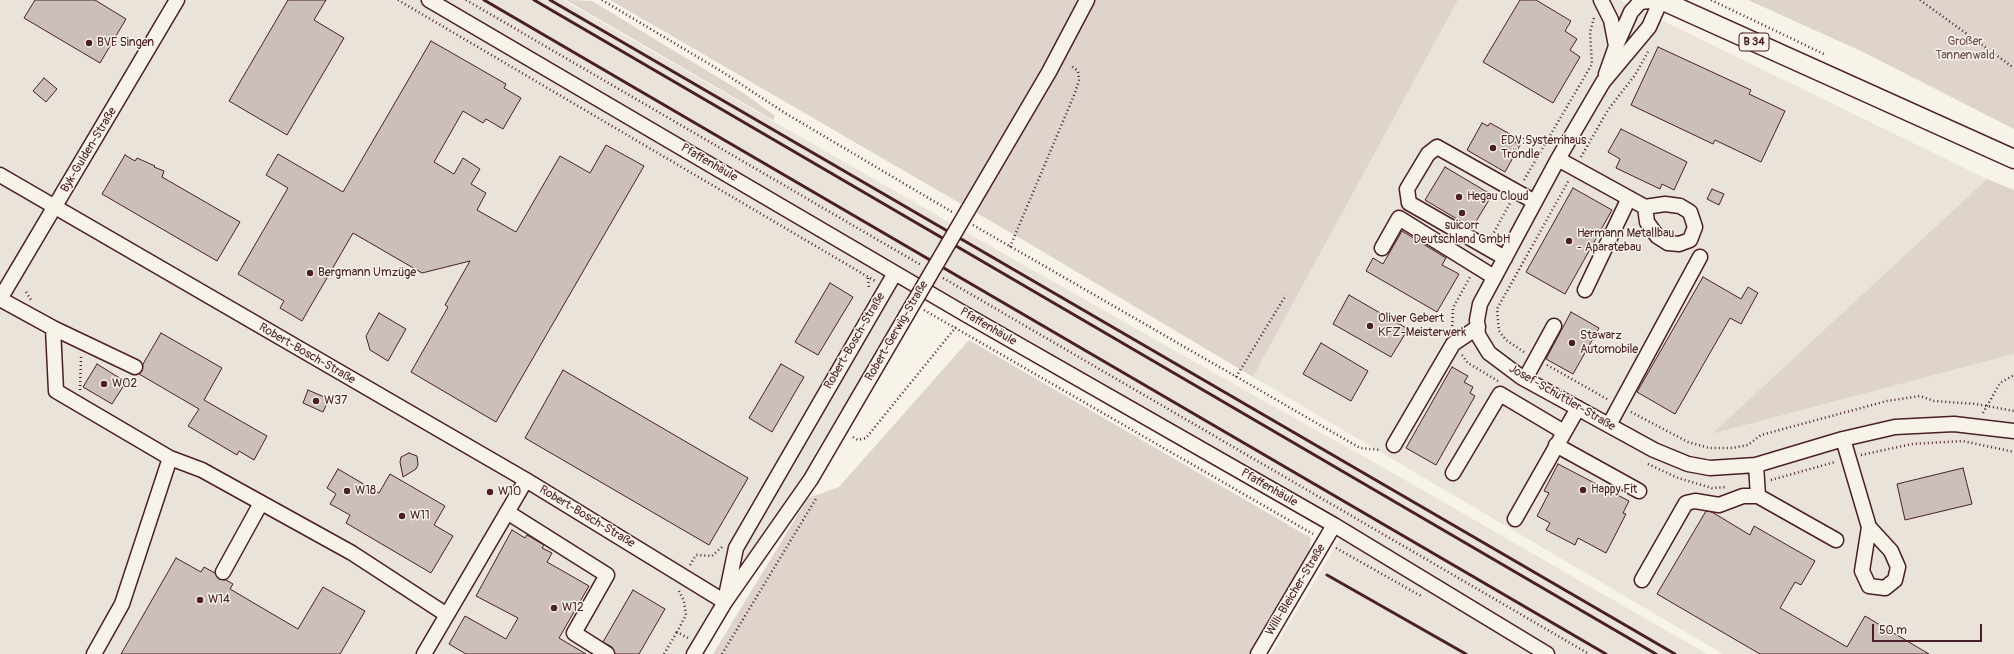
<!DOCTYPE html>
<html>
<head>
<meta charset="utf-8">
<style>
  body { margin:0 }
  #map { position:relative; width:2014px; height:654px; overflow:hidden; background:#f7f3e8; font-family:Pangolin,sans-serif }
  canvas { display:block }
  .scale { position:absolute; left:1872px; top:624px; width:110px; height:18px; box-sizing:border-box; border:2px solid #4a1f2b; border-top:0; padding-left:5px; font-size:12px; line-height:14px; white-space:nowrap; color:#4a1f2b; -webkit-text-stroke:3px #f7f3e8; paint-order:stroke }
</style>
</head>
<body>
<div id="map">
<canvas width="2014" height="654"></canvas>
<div class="scale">50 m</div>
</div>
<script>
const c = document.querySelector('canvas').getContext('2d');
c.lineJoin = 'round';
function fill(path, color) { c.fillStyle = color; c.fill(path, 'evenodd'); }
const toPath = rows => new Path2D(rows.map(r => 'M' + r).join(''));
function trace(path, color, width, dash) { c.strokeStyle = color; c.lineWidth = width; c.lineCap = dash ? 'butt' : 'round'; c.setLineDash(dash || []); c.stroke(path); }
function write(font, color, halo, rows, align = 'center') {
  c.font = font + ' Pangolin,sans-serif'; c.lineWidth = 3; c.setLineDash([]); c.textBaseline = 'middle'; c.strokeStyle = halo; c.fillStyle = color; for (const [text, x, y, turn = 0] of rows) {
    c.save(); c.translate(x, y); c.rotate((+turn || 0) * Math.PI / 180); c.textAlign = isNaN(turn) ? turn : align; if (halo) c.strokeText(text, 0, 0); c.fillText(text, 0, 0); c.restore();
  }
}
const built = toPath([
  [0,0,563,0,978,239,1271,405,1379,465,1707,654,1271,654,1349,524,915,284,811,479,694,654,0,654],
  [1458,0,1620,0,1987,179,1713,434,2014,354,2014,654,1723,654,1253,377]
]);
const green = toPath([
  [566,0,592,1,742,92,775,116,773,120],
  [610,0,1458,0,1253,377,1030,244],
  [1748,0,2014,0,2014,129,1865,53],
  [1987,179,2014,190,2014,354,1712,434],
  [969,340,1311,538,1309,553,1250,654,713,654,808,498,839,487]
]);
const building = toPath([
  [35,0,95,0,126,19,100,63,24,18,35,0],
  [288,0,326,0,314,20,344,38,287,135,229,101,288,0],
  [1520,0,1536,0,1571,21,1565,31,1577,39,1570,50,1580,57,1553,103,1483,62,1520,0],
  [431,41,506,84,504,88,521,98,503,129,486,119,483,123,463,111,434,162,454,174,463,158,480,169,471,184,486,193,477,210,516,232,560,156,590,173,606,145,644,166,496,422,411,372,448,307,445,305,470,261,422,273,353,233,302,321,280,308,284,301,238,274,288,188,266,175,278,154,343,192,431,41],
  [1658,47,1751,90,1749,94,1785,111,1761,162,1715,140,1713,144,1631,105,1658,47],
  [44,78,57,89,46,102,33,91,44,78],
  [1482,123,1488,126,1490,123,1510,134,1508,138,1520,145,1505,172,1467,150,1482,123],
  [1621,129,1687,162,1674,190,1662,184,1660,189,1616,168,1620,159,1608,152,1621,129],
  [125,155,135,161,137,158,155,166,154,167,164,171,162,177,240,222,217,261,102,194,125,155],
  [1445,167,1492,195,1472,228,1425,200,1445,167],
  [1573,188,1612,210,1565,294,1526,272,1573,188],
  [1712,189,1724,194,1719,205,1707,199,1712,189],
  [1402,231,1446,258,1442,265,1459,274,1437,312,1366,271,1373,258,1383,264,1402,231],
  [1703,277,1741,299,1748,287,1758,293,1741,324,1730,318,1675,414,1637,392,1703,277],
  [830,283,853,297,818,355,795,342,830,283],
  [1349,295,1408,329,1391,357,1333,324,1349,295],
  [1571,312,1599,328,1573,374,1546,359,1571,312],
  [379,313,406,329,388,361,370,350,366,336,379,313],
  [161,333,222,368,204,400,267,436,254,460,239,451,237,455,188,426,199,409,139,374,142,371,143,364,161,333],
  [1321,343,1368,371,1351,401,1303,374,1321,343],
  [97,364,126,382,112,404,83,387,97,364],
  [781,364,804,377,772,432,749,418,781,364],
  [1452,367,1468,376,1464,382,1473,387,1470,393,1475,396,1436,465,1406,448,1452,367],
  [563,370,748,478,709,545,525,438,563,370],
  [308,390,329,399,323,412,303,403,308,390],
  [409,453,417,456,418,465,416,469,403,477,400,462,401,457,409,453],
  [1558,464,1629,501,1623,513,1626,514,1606,553,1578,538,1575,545,1546,530,1550,523,1537,516,1549,493,1544,491,1558,464],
  [1963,468,1972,504,1905,520,1897,484,1963,468],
  [338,469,379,493,390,474,445,506,434,525,453,536,431,573,346,523,350,515,330,504,336,494,327,488,338,469],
  [1706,511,1712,512,1750,535,1754,526,1815,561,1801,585,1795,582,1780,608,1847,647,1865,616,1929,654,1760,654,1657,594,1706,511],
  [512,530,525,538,527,535,544,545,542,548,552,553,547,562,589,586,559,638,586,654,466,654,449,644,465,616,506,639,518,618,476,596,512,530],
  [176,558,201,572,204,567,215,573,219,579,226,580,233,584,230,589,298,629,323,587,365,611,340,654,121,654,176,558],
  [633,590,665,609,639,654,615,654,612,647,603,642,633,590]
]);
const path = toPath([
  [398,0,875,281],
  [466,0,921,265],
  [602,0,721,71,785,113,952,212],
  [1711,0,1826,55],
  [1920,0,2014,68],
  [1581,157,1608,110,1635,75,1649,50],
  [1524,180,1592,64,1590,32,1594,18],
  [973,225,1360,448,1381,450],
  [1492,236,1510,203],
  [1010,247,1075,93,1079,80,1078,71,1070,65],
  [868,278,869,289],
  [943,278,1589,654],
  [26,292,31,300],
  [924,310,1313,534],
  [1452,330,1453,308,1470,277],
  [1524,352,1506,340,1499,331,1497,309,1569,180],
  [1462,355,1468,363,1498,381],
  [1547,365,1607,399],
  [1236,377,1286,295],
  [80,390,81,357],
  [1631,412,1688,442,1709,448,1732,448,1748,445,1761,435,1887,401,1920,396,1934,401,1976,404,2014,411],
  [1983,413,2000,383,2014,375],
  [853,437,858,440,866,438,956,327],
  [1861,455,1912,444,1963,441,2014,452],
  [1648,464,1678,478,1712,488,1726,487],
  [1771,480,1835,462],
  [1336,548,1421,596],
  [690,565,696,555,712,556,722,547],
  [679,591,684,601,686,615,677,632,688,638],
  [664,654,677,632],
  [722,654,817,497]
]);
const minor = toPath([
  [429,0,965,314,1334,525,1547,654],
  [1601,0,1611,20,1616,46],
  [1661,0,1649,27,1603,82,1558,159,1480,304,1477,320,1478,335,1489,353,1521,377,1654,450,1688,464,1710,468,1756,465,1843,439,1895,427,1954,424,2014,431],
  [1606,74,1616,46,1631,12,1640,2,1660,0],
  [1558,159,1645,207,1665,204,1680,206,1690,212,1695,227,1690,240,1679,244,1668,243,1657,236,1647,222,1645,207],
  [0,175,526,480,725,602],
  [968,210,1049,72,1087,0],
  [1382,248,1399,218,1494,277],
  [1505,258,1409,203,1407,189,1428,154,1437,147,1535,202],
  [1585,290,1629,198],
  [0,299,53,328,56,391,170,458,202,470,352,553,447,615],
  [0,299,177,0],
  [53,328,135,367],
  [1525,379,1554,326],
  [1609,425,1700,257],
  [1843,439,1869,527,1891,551,1898,567,1895,580,1885,588,1869,586,1862,571,1869,527],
  [1394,445,1453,344,1478,327],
  [1556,445,1639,491],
  [1756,465,1758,496,1836,540],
  [1453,473,1500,394,1564,432],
  [507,512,607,575,574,633,607,654],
  [1515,519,1578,408],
  [223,572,261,503],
  [1642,580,1686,503,1695,501,1719,505,1743,496,1758,496],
  [726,596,736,548,895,273],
  [94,654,122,604,170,458],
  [424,654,526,480],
  [694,654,725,602,811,479,906,316],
  [1258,654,1334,525]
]);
const major = toPath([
  [1661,0,2014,159]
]);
const rail = toPath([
  [484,0,1606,654],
  [534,0,1656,654],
  [550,0,1675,654],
  [1327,575,1466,654]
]);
const minorBridge = toPath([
  [906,316,968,210]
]);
const markers = [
  [89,43,4,"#4a1f2b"],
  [1493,148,4,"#4a1f2b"],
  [1459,197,4,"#4a1f2b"],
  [1462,213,4,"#4a1f2b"],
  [1569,241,4,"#4a1f2b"],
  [310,273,4,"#4a1f2b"],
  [1370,326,4,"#4a1f2b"],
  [1572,343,4,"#4a1f2b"],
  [104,384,4,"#4a1f2b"],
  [316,401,4,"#4a1f2b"],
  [1583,490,4,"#4a1f2b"],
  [347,491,4,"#4a1f2b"],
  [490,492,4,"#4a1f2b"],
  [402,516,4,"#4a1f2b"],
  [200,600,4,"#4a1f2b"],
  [554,608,4,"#4a1f2b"]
];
const shields = [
  [1754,42,30]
];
const shieldNames = [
  ["B 34",1754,42]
];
const parkNames = [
  ["Großer",1965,42],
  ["Tannenwald",1965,56]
];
const poiNames = [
  ["BVE Singen",97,43],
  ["EDV:Systemhaus",1501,141],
  ["Tröndle",1501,155],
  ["Hegau Cloud",1467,197],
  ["suicorr",1462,226,"center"],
  ["Deutschland GmbH",1462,240,"center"],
  ["Hermann Metallbau",1577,234],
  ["- Aparatebau",1577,248],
  ["Bergmann Umzüge",318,273],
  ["Oliver Gebert",1378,319],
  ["KFZ-Meisterwerk",1378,333],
  ["Stawarz",1580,336],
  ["Automobile",1580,350],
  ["W02",112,384],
  ["W37",324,401],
  ["Happy Fit",1591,490],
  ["W18",355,491],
  ["W10",498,492],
  ["W11",410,516],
  ["W14",208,600],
  ["W12",562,608]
];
const streetNames = [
  ["Byk-Gulden-Straße",89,150,-59],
  ["Pfaffenhäule",709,163,30],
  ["Pfaffenhäule",988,327,30],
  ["Robert-Gerwig-Straße",897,331,-60],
  ["Robert-Bosch-Straße",855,341,-60],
  ["Robert-Bosch-Straße",307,354,30],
  ["Josef-Schüttler-Straße",1562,398,30],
  ["Pfaffenhäule",1269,488,30],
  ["Robert-Bosch-Straße",587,517,31],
  ["Willi-Bleicher-Straße",1296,590,-59]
];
fill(built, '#eae3da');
fill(green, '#ded4cc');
fill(building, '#ccbfb9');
trace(building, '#4a1f2b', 1);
trace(minor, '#4a1f2b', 17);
trace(major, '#4a1f2b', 21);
trace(path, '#4a1f2b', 2.5, [1, 3]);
trace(minor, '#f7f3e8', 14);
trace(major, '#f7f3e8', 18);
trace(rail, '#4a1f2b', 3);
trace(minorBridge, '#4a1f2b', 17, []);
trace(minorBridge, '#f7f3e8', 14);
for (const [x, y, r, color] of markers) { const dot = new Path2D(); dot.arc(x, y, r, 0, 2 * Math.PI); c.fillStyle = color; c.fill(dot); trace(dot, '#f7f3e8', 1.5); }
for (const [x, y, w] of shields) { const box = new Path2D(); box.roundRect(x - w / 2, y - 9, w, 18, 3); c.fillStyle = '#f7f3e8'; c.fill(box); trace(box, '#4a1f2b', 1); }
write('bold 11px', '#4a1f2b', null, shieldNames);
write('12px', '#6f4c53', '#f7f3e8', parkNames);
write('12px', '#4a1f2b', '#f7f3e8', poiNames, 'left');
write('12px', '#4a1f2b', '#f7f3e8', streetNames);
</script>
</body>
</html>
